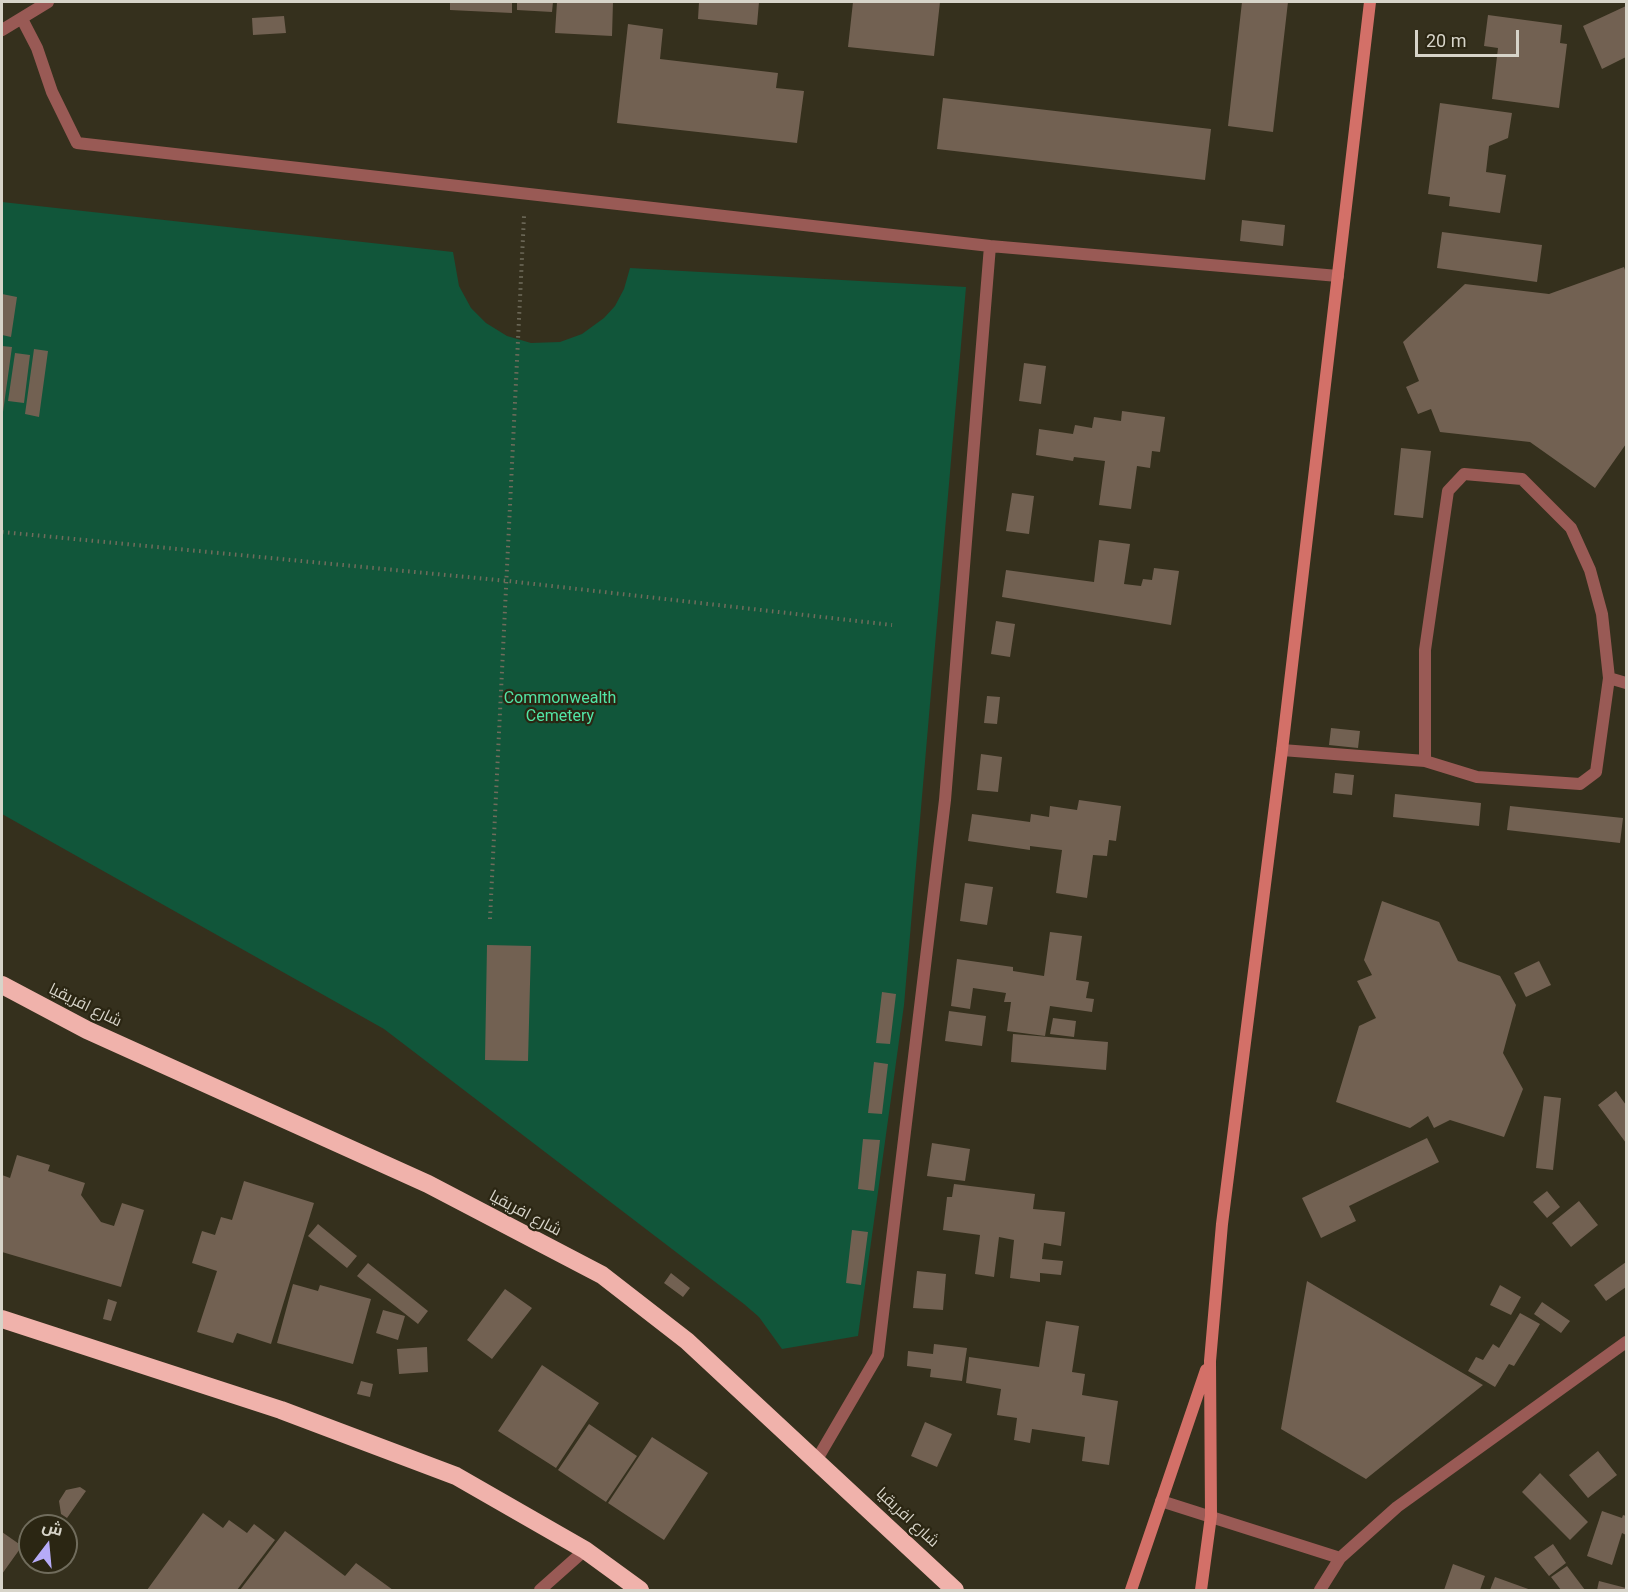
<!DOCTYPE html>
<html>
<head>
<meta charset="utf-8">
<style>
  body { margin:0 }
  #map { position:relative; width:1628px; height:1592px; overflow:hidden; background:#35301d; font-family:Roboto,Cairo,sans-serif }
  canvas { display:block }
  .frame { position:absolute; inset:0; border:3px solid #d7d4c9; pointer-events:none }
  .north { position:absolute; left:18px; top:1514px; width:60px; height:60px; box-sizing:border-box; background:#2b2613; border:2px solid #706c5c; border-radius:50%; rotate:16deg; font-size:16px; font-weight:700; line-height:24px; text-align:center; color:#d7d4c9 }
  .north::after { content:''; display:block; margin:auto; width:21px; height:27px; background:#b6abf8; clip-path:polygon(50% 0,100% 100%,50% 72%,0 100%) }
  .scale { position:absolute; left:1415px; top:30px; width:104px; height:27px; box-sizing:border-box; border:3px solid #d7d4c9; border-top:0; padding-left:8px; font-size:18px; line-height:21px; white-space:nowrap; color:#d7d4c9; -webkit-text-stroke:4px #2b2613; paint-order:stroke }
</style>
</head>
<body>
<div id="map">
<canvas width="1628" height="1592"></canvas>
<div class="frame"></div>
<div class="north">ش</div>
<div class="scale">20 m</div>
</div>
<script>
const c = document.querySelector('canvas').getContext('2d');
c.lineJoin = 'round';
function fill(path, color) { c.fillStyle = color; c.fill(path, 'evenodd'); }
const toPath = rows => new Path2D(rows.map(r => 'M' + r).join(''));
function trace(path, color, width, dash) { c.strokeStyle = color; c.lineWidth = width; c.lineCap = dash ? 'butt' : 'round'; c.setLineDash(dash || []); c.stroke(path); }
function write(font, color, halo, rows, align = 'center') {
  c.font = font + ' Roboto,Cairo,sans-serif'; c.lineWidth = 4.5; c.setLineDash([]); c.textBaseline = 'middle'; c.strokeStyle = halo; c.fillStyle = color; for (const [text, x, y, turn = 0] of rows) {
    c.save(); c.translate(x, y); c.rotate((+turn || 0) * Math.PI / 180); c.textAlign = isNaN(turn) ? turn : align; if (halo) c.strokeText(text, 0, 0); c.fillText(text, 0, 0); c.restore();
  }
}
const green = toPath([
  [2,202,453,252,459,286,471,308,486,323,507,336,531,343,560,342,582,334,604,318,615,306,624,289,630,268,966,287,904,1005,858,1336,782,1349,759,1317,744,1304,384,1029,2,814]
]);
const building = toPath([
  [450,2,512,2,512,13,450,10],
  [517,2,553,2,552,12,517,10],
  [557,2,613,2,612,36,555,33],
  [699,2,759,2,757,25,698,19],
  [853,2,940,2,934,56,848,47],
  [1242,2,1288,2,1273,132,1228,126],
  [1626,6,1626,57,1602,69,1583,26],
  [1488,15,1562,25,1560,43,1567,44,1559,108,1492,99,1498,48,1484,46],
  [284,16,286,33,253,35,252,18],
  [628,24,663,29,660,59,778,73,776,88,804,91,797,143,617,123],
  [943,98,1211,129,1205,180,937,149],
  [1440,103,1512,113,1508,138,1489,146,1486,172,1506,175,1500,213,1449,206,1450,197,1428,194],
  [1242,220,1285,225,1283,246,1240,241],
  [1442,232,1542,245,1537,282,1437,268],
  [1624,267,1626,273,1626,444,1595,488,1530,442,1440,432,1431,409,1418,414,1406,387,1419,381,1403,342,1465,284,1549,294],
  [2,294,17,297,11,337,2,335],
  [2,346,12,347,3,412,2,412],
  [34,349,48,351,39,417,25,414],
  [15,353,30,355,24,403,8,401],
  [1024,363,1046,366,1041,404,1019,401],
  [1122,411,1165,417,1160,452,1152,451,1150,468,1137,466,1131,509,1099,505,1105,461,1074,457,1073,461,1036,455,1039,429,1073,434,1075,425,1092,428,1094,417,1121,421],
  [1401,448,1431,451,1423,518,1394,515],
  [1012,493,1034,496,1029,534,1006,531],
  [1099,540,1130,544,1124,584,1141,586,1143,579,1152,580,1154,568,1179,571,1171,625,1002,597,1006,570,1094,582],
  [996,621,1015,624,1010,657,991,654],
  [987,696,1000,697,997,724,984,723],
  [1331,728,1360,731,1358,748,1329,745],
  [981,754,1002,757,998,792,977,790],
  [1335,773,1354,775,1352,795,1333,793],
  [1395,794,1481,803,1479,826,1393,817],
  [1079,800,1121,806,1116,841,1109,840,1107,856,1093,855,1087,898,1056,893,1062,850,1030,846,1030,850,968,841,972,814,1030,822,1031,814,1049,817,1050,806,1077,810],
  [1510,806,1623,818,1620,843,1507,830],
  [965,883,993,887,987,925,960,921],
  [1382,901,1439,922,1458,961,1500,976,1516,1005,1503,1053,1523,1089,1504,1137,1450,1120,1434,1128,1428,1116,1410,1128,1336,1102,1359,1026,1376,1018,1357,981,1372,975,1364,960],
  [1050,932,1082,936,1076,980,1089,982,1086,998,1094,999,1092,1012,1050,1006,1045,1036,1007,1031,1011,1002,1004,1002,1006,993,973,988,970,1009,951,1006,957,959,1013,967,1013,971,1044,976],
  [487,945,531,946,528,1061,485,1060],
  [1539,961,1551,985,1526,997,1514,973],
  [882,992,896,994,890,1044,876,1043],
  [949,1011,986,1016,982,1046,945,1041],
  [1053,1018,1076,1021,1074,1037,1050,1034],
  [1013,1034,1108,1042,1106,1070,1011,1062],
  [874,1062,888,1064,882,1114,868,1113],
  [1616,1091,1626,1105,1626,1143,1598,1105],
  [1544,1096,1561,1098,1553,1170,1536,1168],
  [1427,1138,1439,1162,1349,1206,1356,1221,1321,1238,1302,1198],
  [863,1139,880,1140,874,1191,858,1189],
  [932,1143,970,1149,965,1181,927,1176],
  [17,1155,50,1165,48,1171,85,1183,81,1195,101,1222,114,1226,122,1203,144,1210,121,1287,2,1252,2,1175,10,1178],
  [244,1181,314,1203,271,1344,237,1333,233,1343,197,1332,217,1271,192,1263,202,1231,215,1235,221,1217,232,1220],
  [954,1184,1035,1194,1033,1209,1065,1212,1061,1246,1044,1243,1042,1259,1063,1261,1061,1275,1040,1273,1040,1282,1010,1278,1014,1240,999,1237,994,1277,975,1274,980,1235,943,1230,947,1197,952,1197],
  [1547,1191,1560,1207,1547,1218,1533,1202],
  [1579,1201,1598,1225,1571,1247,1552,1223],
  [318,1224,357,1256,347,1268,308,1236],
  [852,1230,868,1232,861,1285,846,1283],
  [1626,1262,1626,1287,1606,1301,1594,1285],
  [368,1263,428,1311,418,1324,357,1276],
  [917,1271,946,1274,943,1310,913,1308],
  [671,1273,690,1288,683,1297,664,1283],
  [1307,1281,1483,1385,1366,1479,1281,1429],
  [293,1284,318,1291,320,1285,371,1299,353,1364,277,1343],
  [1500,1285,1521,1297,1511,1315,1490,1305],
  [505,1289,532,1308,492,1359,467,1340],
  [108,1299,117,1302,111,1321,103,1319],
  [1542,1302,1570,1321,1561,1333,1534,1314],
  [383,1310,405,1316,398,1340,376,1333],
  [1520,1313,1540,1324,1514,1366,1509,1364,1495,1387,1468,1371,1476,1357,1483,1360,1493,1344,1499,1348],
  [1046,1321,1079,1326,1072,1372,1085,1374,1082,1395,1118,1401,1109,1465,1082,1461,1085,1437,1032,1429,1030,1443,1014,1440,1017,1418,997,1415,1001,1389,966,1383,969,1357,1039,1367],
  [934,1344,967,1348,962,1381,930,1377,931,1369,907,1366,908,1351,933,1354],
  [427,1347,428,1372,399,1374,397,1349],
  [542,1365,599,1403,556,1468,498,1431],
  [361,1381,373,1384,370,1397,357,1394],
  [925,1422,952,1434,937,1467,911,1456],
  [589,1424,637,1456,606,1502,558,1470],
  [652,1437,708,1473,664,1540,608,1503],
  [1598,1451,1617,1475,1588,1498,1569,1475],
  [1540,1473,1588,1522,1570,1540,1522,1492],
  [80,1487,86,1491,67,1518,61,1514,59,1501,66,1490],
  [1602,1511,1622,1518,1623,1515,1626,1516,1626,1535,1622,1533,1612,1565,1587,1556],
  [203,1513,223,1528,229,1520,247,1533,254,1524,275,1540,237,1590,147,1590],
  [285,1531,345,1576,356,1563,393,1590,240,1590],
  [2,1532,22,1546,2,1574],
  [1553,1544,1566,1563,1549,1576,1534,1557],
  [1453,1564,1485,1576,1480,1590,1444,1590],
  [1567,1566,1585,1590,1561,1590,1551,1577],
  [1495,1577,1531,1590,1490,1590],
  [1599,1581,1626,1588,1626,1590,1597,1590]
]);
const path = toPath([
  [2,532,508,581,892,625],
  [490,919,524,216]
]);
const lane = toPath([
  [1609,678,1626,683],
  [1282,750,1425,761,1477,777,1580,784,1596,772,1609,678,1602,614,1590,570,1571,528,1522,479,1464,474,1448,491,1425,650,1425,761]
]);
const street = toPath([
  [22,19,37,48,52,92,77,143,990,246,1338,276],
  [2,30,48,2],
  [816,1461,878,1355,945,800,990,246],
  [1161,1501,1340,1558],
  [540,1590,585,1550],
  [1320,1590,1340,1558,1397,1507,1626,1342]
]);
const secondary = toPath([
  [1131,1590,1206,1370],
  [1201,1590,1211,1516,1210,1361,1222,1224,1282,750,1370,2]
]);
const highway = toPath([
  [2,985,87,1030,428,1184,602,1275,687,1341,955,1590],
  [2,1319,281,1410,456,1476,585,1550,640,1590]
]);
const parkNames = [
  ["Commonwealth",560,699],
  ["Cemetery",560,717]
];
const streetNames = [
  ["شارع افريقيا",85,1006,26],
  ["شارع افريقيا",525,1214,28],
  ["شارع افريقيا",907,1518,43]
];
fill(green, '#11563a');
fill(building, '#726152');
trace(path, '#706c5c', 4, [1.5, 4.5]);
trace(lane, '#995a55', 12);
trace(street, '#995a55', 12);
trace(secondary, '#d37068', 12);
trace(highway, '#f0b2ab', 18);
write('16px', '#51e5a6', '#2b2613', parkNames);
write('16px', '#d7d4c9', '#2b2613', streetNames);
</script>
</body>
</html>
